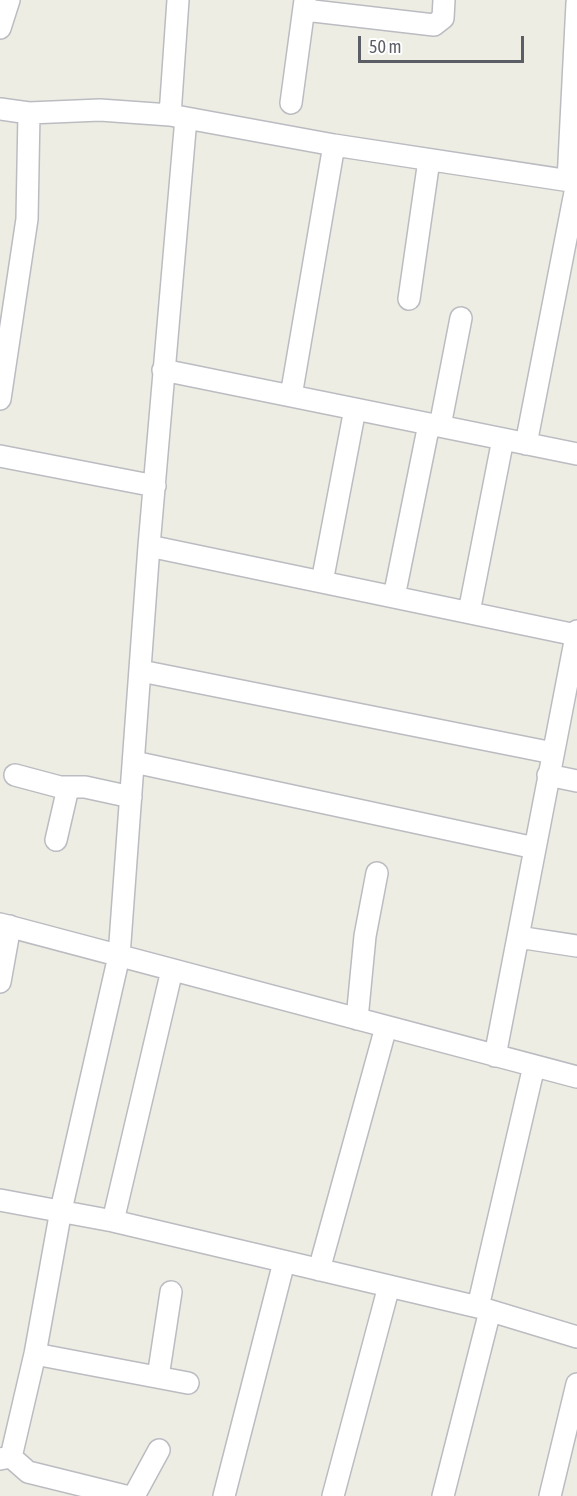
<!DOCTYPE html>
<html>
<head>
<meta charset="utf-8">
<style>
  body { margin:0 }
  #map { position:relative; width:577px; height:1496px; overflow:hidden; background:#eeede3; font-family:"Asap Condensed",sans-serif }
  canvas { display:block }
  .scale { position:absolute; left:358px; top:36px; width:166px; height:27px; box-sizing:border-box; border:3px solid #5b5e64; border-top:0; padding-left:8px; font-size:18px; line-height:21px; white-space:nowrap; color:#5b5e64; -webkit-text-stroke:4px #fff; paint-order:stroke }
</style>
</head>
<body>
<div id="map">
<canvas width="577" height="1496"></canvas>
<div class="scale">50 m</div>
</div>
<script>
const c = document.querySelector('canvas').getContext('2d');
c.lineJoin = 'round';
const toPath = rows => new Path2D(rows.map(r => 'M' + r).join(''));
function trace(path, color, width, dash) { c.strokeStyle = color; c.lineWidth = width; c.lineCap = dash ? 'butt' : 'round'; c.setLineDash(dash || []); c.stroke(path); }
const street = toPath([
  [305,10,434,25,443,18,444,0],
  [0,28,9,0],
  [291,103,305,0],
  [0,109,29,113,100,110,170,115,334,145,577,182],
  [170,115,178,0],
  [568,181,577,3],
  [409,299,429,160],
  [163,370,577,454],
  [291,396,334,145],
  [0,399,27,219,29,113],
  [440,426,461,318],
  [526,444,577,182],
  [0,456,155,486],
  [149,546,576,635],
  [322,582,355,409],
  [394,597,429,424],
  [469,612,503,439],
  [141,671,553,753],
  [134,762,535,848],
  [15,775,60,787,85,787,131,797],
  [548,775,577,781],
  [56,840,68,788],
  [0,924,577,1077],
  [518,937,577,946],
  [0,982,10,926],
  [357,1019,365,936,377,873],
  [495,1056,577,631],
  [0,1200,113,1221,478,1307,577,1337],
  [113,1221,172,970],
  [319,1270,386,1027],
  [478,1307,534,1066],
  [35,1354,188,1383],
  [158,1377,171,1292],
  [11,1457,28,1472,125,1496],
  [0,1459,11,1457,35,1354,61,1210,119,956,149,546,186,118],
  [134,1496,159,1450],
  [224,1496,284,1262],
  [333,1496,389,1286],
  [443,1496,490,1311],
  [550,1496,577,1384]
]);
trace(street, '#bbbcc2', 24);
trace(street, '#fff', 21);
</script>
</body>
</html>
